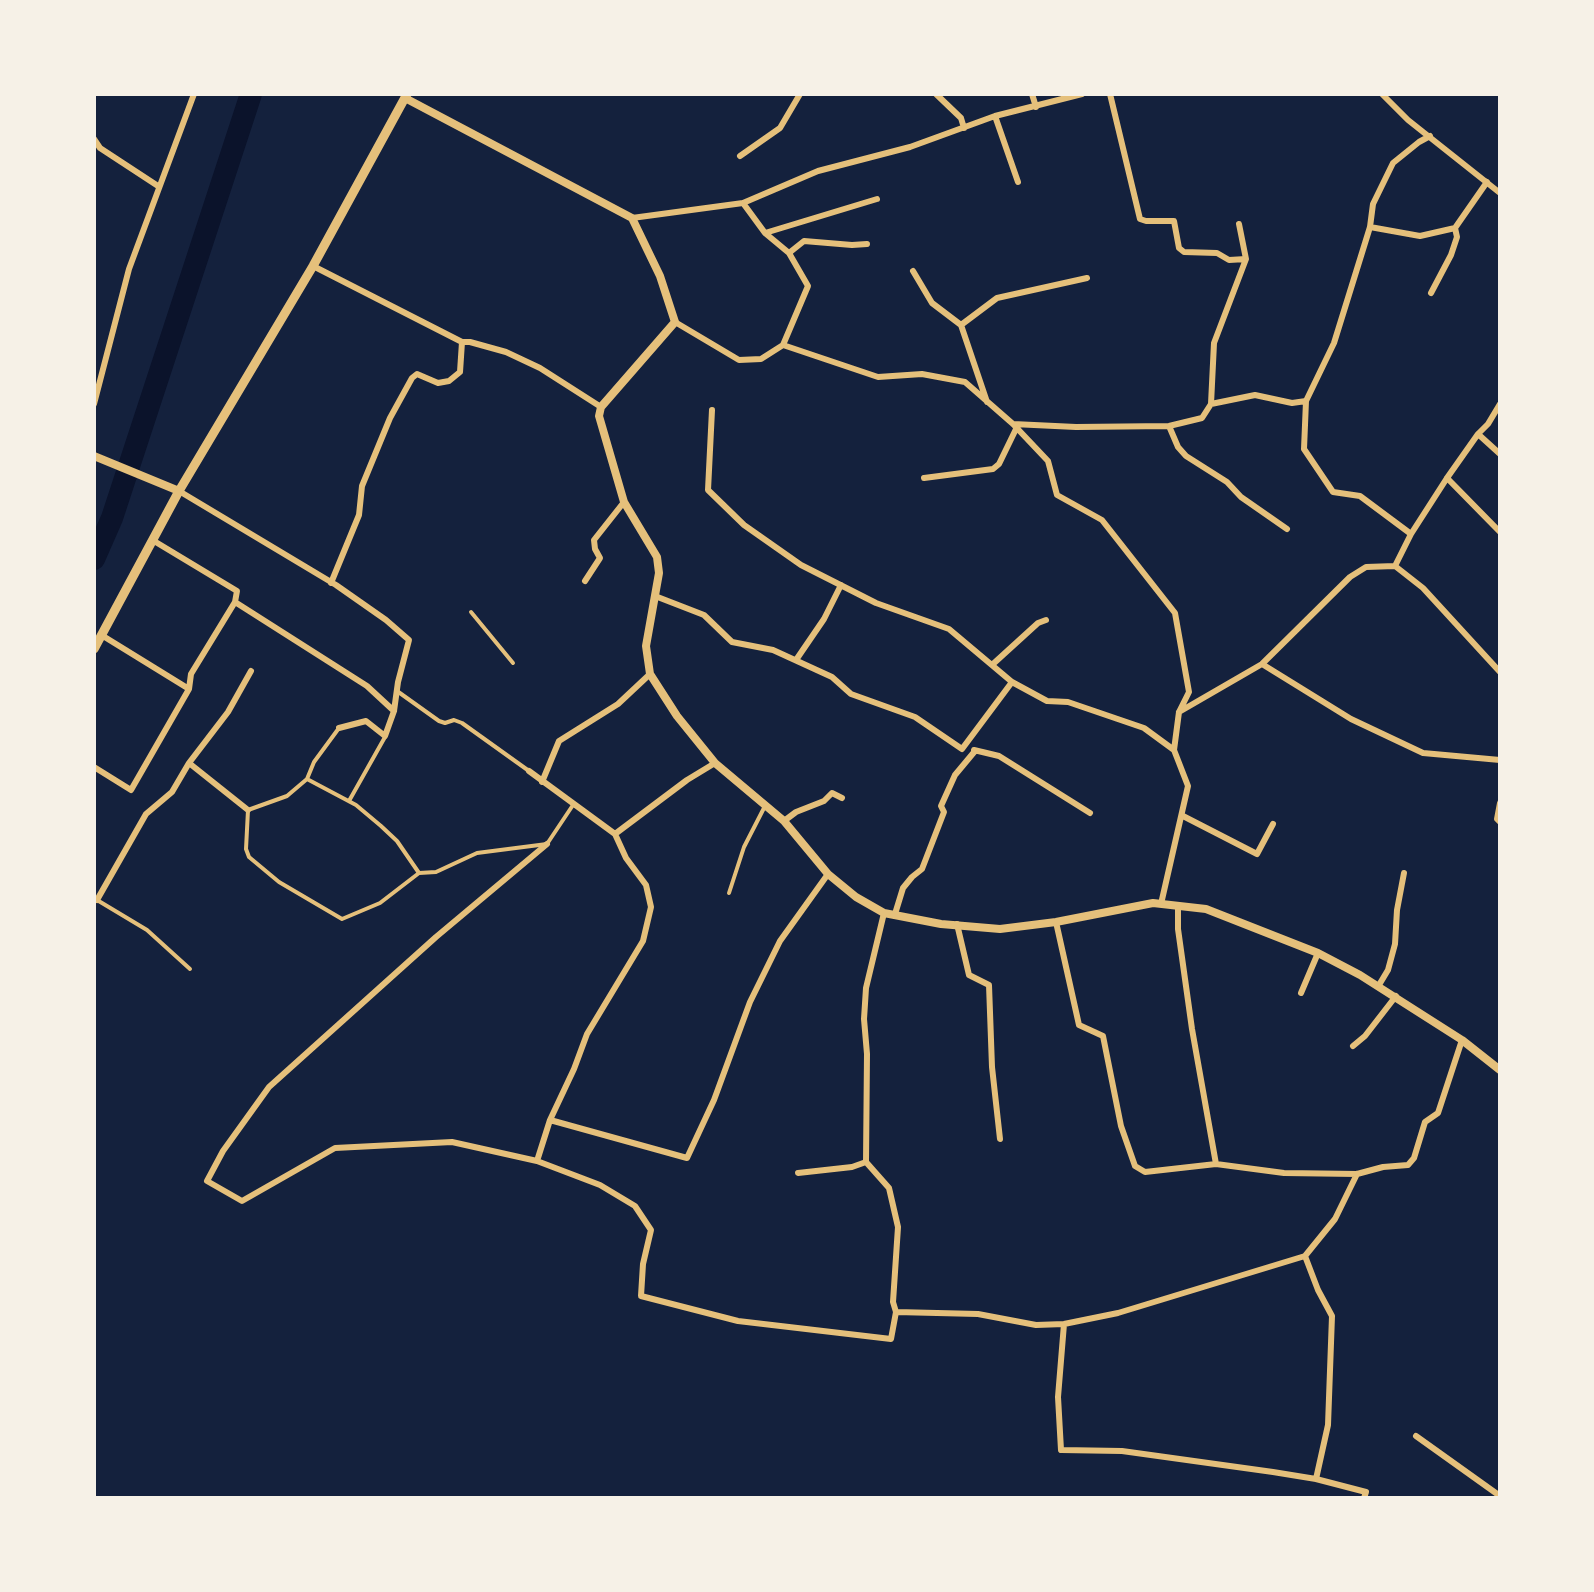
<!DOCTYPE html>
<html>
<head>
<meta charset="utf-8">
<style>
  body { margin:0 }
  #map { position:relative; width:1594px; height:1592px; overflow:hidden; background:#14213d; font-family:Overpass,sans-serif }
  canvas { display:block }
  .frame { position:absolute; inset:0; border:96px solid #f6f1e7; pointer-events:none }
</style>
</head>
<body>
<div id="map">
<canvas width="1594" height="1592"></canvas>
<div class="frame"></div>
</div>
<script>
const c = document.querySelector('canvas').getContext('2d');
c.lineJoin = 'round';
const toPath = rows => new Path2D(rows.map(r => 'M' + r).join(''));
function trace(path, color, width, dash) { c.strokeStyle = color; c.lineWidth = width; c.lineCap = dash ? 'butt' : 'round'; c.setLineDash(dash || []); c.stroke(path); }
const river = toPath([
  [94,559,112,518,251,94]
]);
const pedestrian = toPath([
  [471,612,513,663],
  [397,691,439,721,445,723,454,720,462,723,529,771],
  [339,728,314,762,307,779,287,796,248,810,246,849,249,857,279,882,342,919,380,903,419,873],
  [307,779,356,805,381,826,397,841,419,873,436,872,477,853,547,844,573,805],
  [349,801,385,737],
  [729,893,744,847,765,806],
  [97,900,147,930,190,969]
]);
const minor = toPath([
  [936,94,961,118,964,128],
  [1032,94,1036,107],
  [1110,94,1140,219,1146,221,1174,221,1179,248,1184,252,1217,253,1229,260,1246,259],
  [1382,94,1408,120,1500,193],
  [995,116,1018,182],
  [94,139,100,148,158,186],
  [740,156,780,128,800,94],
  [632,218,743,203,818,171,910,147,995,116,1082,94],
  [1370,227,1373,204,1393,163,1419,142,1430,136],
  [765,233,877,199],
  [789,253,804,241,852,245,867,244],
  [313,266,462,342],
  [913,271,932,303,961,325],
  [1431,293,1451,255,1457,237,1455,228],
  [675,322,739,360,761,359,783,345,808,286,789,253,765,233,743,203],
  [783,345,878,377,922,374,965,382,1013,424,1048,461,1057,495,1102,520,1175,613,1189,692,1179,712,1174,750,1188,786,1161,904],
  [987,402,961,325,997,298,1087,278],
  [94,404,129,269,194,94],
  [1211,404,1255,395,1292,403,1306,401],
  [712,410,708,490,744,525,801,565,876,603,949,629,1012,682,1047,701,1068,702,1144,728,1174,750],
  [1013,424,1076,427,1169,426,1202,418,1211,404,1214,343,1246,259,1239,224],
  [1169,426,1178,447,1186,456,1227,482,1241,497,1287,529],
  [1478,434,1500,454],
  [924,478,993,469,999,464,1016,429],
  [1447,478,1500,532],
  [179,491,336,585,386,620,409,640,398,682,394,711,385,736,366,721,339,728],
  [1411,534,1360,496,1333,492,1304,449,1306,401,1334,343,1370,227,1420,236,1455,228,1487,182],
  [1395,566,1411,534,1447,478,1478,434,1488,424,1500,404],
  [585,581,600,558,595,549,594,540,624,502],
  [331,583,359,515,362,486,390,418,412,378,417,374,438,383,449,381,460,372,462,342,470,342,506,352,540,368,601,407],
  [655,596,704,615,732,642,773,650,832,677,851,694,915,717,962,749,1012,682],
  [235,602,367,686,394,711],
  [103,636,189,689,191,674,235,602,237,591,154,541],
  [796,660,824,619,841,585],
  [993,664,1038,623,1046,620],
  [1262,664,1351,719,1423,753,1500,760],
  [1179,712,1262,664,1350,577,1366,567,1395,566,1423,588,1500,672],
  [974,750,999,756,1090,813],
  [189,763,248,810],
  [94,767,131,790,189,689],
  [529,771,615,834,687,780,715,763],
  [542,782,559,741,618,704,650,674],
  [1500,803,1497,819,1500,822],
  [1183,816,1257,854,1273,824],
  [784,821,796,812,824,801,832,793,842,798],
  [547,844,436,937,269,1087,223,1151,207,1181,242,1201,335,1148,452,1142,537,1161,550,1120,687,1158,714,1100,750,1002,780,941,828,874],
  [94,898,97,900,146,814,172,792,189,763,228,712,251,671],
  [1178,906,1178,929,1192,1029,1216,1164],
  [884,913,866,988,864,1019,867,1054,866,1162,889,1188,898,1227,893,1302,896,1312,978,1314,1036,1325,1064,1324,1118,1313,1305,1256,1335,1219,1357,1174],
  [895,914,903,888,912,877,922,869,944,812,941,806,955,775,975,751],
  [1056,922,1079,1025,1103,1036,1121,1126,1135,1166,1145,1172,1216,1164,1284,1173,1357,1174,1383,1167,1408,1165,1414,1158,1425,1122,1438,1113,1462,1040],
  [957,924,969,975,989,985,992,1067,1000,1139],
  [1379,985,1388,970,1395,944,1397,910,1404,873],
  [1301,993,1318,953],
  [1353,1046,1365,1036,1396,996],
  [550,1120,574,1069,587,1034,643,941,651,907,646,885,626,858,615,834],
  [537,1161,600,1185,635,1206,651,1230,643,1264,641,1296,738,1321,891,1339,896,1312],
  [798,1173,852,1167,866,1162],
  [1305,1256,1318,1290,1332,1316,1328,1425,1316,1479],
  [1064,1324,1058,1397,1061,1450,1122,1451,1273,1472,1316,1479,1366,1492,1364,1498],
  [1416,1436,1500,1496]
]);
const secondary = toPath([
  [405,98,632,218,660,276,675,322,601,407,599,416,624,502,657,557,659,573,646,646,650,674,677,716,715,763,784,821,828,874,856,897,884,913,941,924,1000,929,1056,922,1153,903,1206,909,1318,953,1360,975,1462,1040,1500,1070],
  [94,456,179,491]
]);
const primary = toPath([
  [94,649,179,491,313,266,407,94]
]);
trace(river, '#0b132b', 22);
trace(pedestrian, '#e5c07b', 4);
trace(minor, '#e5c07b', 6);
trace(secondary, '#e5c07b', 8);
trace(primary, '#e5c07b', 9);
</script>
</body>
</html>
